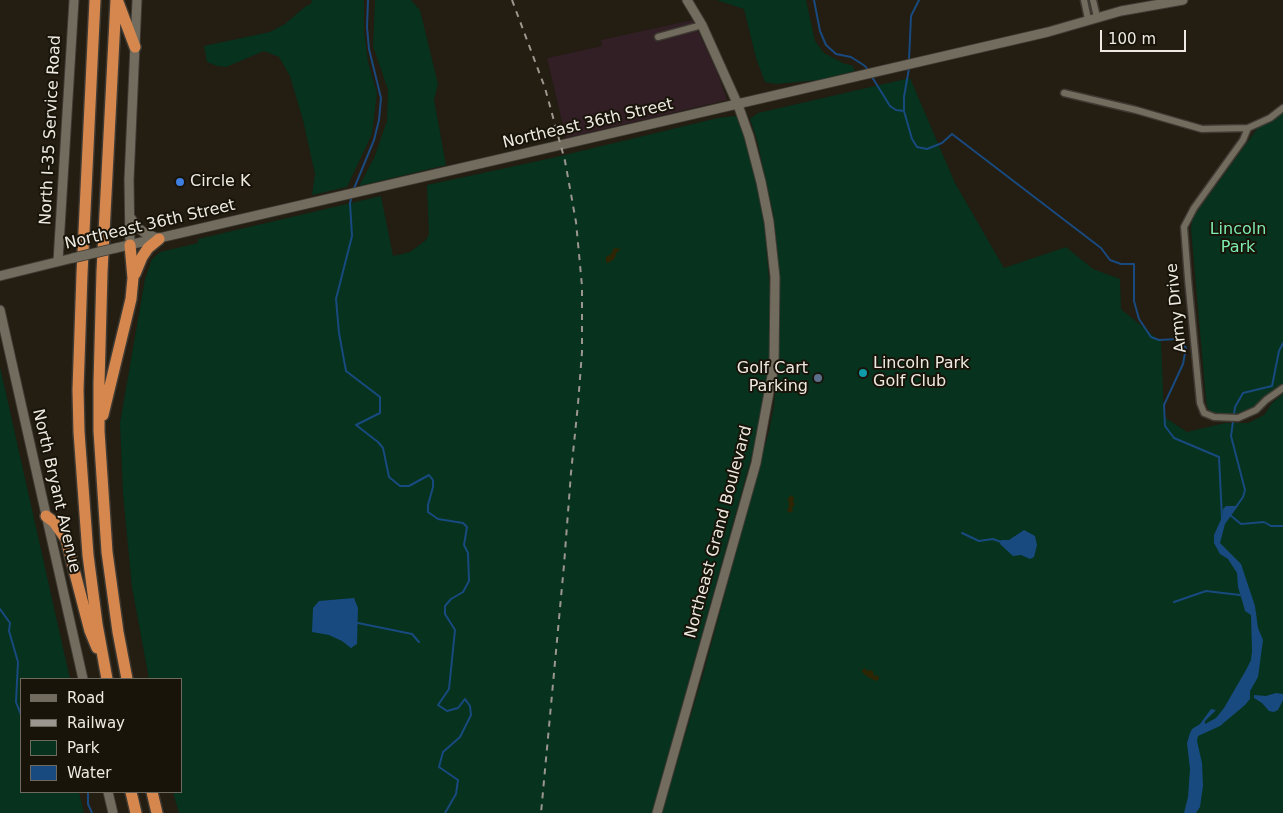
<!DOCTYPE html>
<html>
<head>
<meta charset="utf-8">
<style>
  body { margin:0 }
  #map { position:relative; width:1283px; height:813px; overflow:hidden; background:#231d12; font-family:"DejaVu Sans",sans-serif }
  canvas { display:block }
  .legend { position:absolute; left:20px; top:678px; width:162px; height:115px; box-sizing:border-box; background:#191409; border:1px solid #6e6a60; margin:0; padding:6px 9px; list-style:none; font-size:15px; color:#eeeae3 }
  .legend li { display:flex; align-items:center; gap:10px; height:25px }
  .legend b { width:25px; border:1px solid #6e6a60 }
  .scale { position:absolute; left:1100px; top:30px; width:86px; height:22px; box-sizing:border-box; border:2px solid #eeeae3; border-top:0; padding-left:6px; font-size:15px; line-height:18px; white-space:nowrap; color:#eeeae3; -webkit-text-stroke:4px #191409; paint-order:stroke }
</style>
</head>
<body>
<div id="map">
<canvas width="1283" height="813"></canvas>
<ul class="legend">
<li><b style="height:6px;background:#726c5e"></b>Road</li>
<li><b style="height:6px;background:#9c978e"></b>Railway</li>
<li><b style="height:14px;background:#06321e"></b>Park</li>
<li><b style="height:14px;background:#194a7f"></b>Water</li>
</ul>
<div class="scale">100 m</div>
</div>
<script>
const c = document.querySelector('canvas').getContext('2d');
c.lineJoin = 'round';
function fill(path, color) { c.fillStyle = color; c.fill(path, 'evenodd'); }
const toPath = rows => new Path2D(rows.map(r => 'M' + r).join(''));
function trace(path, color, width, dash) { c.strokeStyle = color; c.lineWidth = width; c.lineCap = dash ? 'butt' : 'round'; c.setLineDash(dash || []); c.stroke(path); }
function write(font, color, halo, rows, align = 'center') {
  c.font = font + ' "DejaVu Sans",sans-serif'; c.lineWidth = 4; c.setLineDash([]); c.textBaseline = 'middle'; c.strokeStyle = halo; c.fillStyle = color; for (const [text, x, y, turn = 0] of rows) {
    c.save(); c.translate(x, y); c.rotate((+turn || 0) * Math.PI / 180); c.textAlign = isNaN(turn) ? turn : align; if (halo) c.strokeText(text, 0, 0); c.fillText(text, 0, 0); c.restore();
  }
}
const commercial = toPath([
  [693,20,716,69,727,100,566,138,547,58,602,46,601,40]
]);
const green = toPath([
  [312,0,364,0,364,30,368,62,377,93,372,134,347,187,312,195,315,174,303,120,290,76,279,57,264,51,226,67,217,66,207,62,204,46,270,32,285,24,306,6,311,4],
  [375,0,411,0,420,10,438,84,434,100,446,165,359,186,374,158,387,121,388,90,373,46],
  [716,0,806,0,815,41,824,53,845,64,852,65,855,71,819,80,776,84,765,82,756,58,744,9],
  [910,78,955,183,1004,268,1066,247,1093,269,1120,279,1121,309,1161,342,1164,417,1187,432,1225,423,1248,423,1264,415,1272,403,1283,394,1283,813,662,813,704,671,769,431,774,406,779,349,778,255,773,213,757,140,750,119,758,113],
  [1283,111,1283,385,1256,409,1241,416,1216,415,1210,412,1207,406,1206,400,1191,229,1192,221,1196,213,1257,129],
  [736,116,741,124,756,180,764,221,770,292,770,347,768,373,759,430,652,813,179,813,173,792,181,792,181,679,149,679,132,587,123,494,120,423,145,279,152,259,160,252,198,243,198,239,381,196,393,256,410,252,426,240,429,234,427,185,552,158,718,118],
  [0,367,70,679,21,679,21,792,79,792,84,813,0,813]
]);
const sand = toPath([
  [614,248,621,249,617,252,614,259,610,262,606,263,606,257,611,254],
  [792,495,794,498,793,502,795,504,792,508,793,511,789,513,787,510,789,507,788,498],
  [865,668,867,671,869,670,873,671,874,676,878,675,879,679,876,681,868,677,862,672,862,670]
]);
const water = toPath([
  [1226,506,1238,506,1225,524,1220,543,1241,564,1255,606,1258,628,1263,640,1258,677,1250,691,1250,699,1245,705,1220,726,1198,736,1197,741,1202,763,1203,786,1200,807,1196,813,1184,813,1188,797,1190,769,1187,743,1190,733,1192,729,1200,724,1211,709,1216,710,1205,721,1205,724,1216,718,1224,708,1246,670,1251,660,1252,651,1251,615,1245,611,1244,607,1238,587,1237,573,1228,559,1220,554,1214,543,1214,535,1223,515,1223,509],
  [1024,530,1035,536,1036,541,1037,545,1034,557,1030,559,1021,555,1013,556,1000,544,1001,540,1009,540],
  [354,598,358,608,357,644,351,648,342,641,329,635,312,632,313,608,319,601],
  [1276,693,1283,694,1283,700,1278,710,1274,712,1269,711,1262,703,1254,698,1254,695,1266,696]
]);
const stream = toPath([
  [814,0,820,31,826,45,836,54,851,57,865,66,868,70],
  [909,60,911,16,919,0],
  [909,68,904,97,904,111,912,139,917,147,927,149,942,143,952,134,1101,248,1110,260,1121,264,1134,264,1134,301,1139,319,1151,337,1159,340,1178,339,1186,348,1183,364,1164,405,1165,426,1174,438,1219,457,1222,518],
  [872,77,890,106,896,110,904,111],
  [353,191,374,140,379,120,381,98,369,49,367,27,368,0],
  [352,196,350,203,352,236,336,299,339,333,346,371,380,397,380,413,356,425,378,442,383,448,389,477,400,486,409,486,429,475,433,480,433,487,428,505,428,512,438,519,463,523,467,527,464,545,468,553,469,581,463,592,451,599,445,606,445,614,455,630,449,689,438,705,447,711,458,708,465,699,470,706,471,715,460,737,443,752,439,767,458,780,456,794,445,813],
  [1236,507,1243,497,1245,490,1231,436,1235,407,1243,393,1272,386,1279,351,1283,343],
  [1230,515,1241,524,1264,522,1271,526,1283,526],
  [962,533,979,541,993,539,1001,542],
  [1174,602,1206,591,1240,595],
  [0,609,10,623,9,631,18,662,16,702,21,715],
  [358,623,412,634,419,642],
  [70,792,78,792],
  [88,792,88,804,92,813]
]);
const street = toPath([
  [1084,0,1088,19],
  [1093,0,1097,17],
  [658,37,702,25],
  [1064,93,1136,110,1202,129,1248,128,1270,118,1283,108],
  [1248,128,1243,140,1194,208,1184,227,1188,279,1200,403,1204,413,1214,417,1238,418,1256,410,1266,400,1283,388]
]);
const secondary = toPath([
  [130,217,138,228,145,233,159,239],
  [130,245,129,180,137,0],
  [116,248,1048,32,1121,11,1183,0],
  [58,261,74,0],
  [0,276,73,258],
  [0,310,83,679],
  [108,792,113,813],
  [657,813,756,463,774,365,775,277,769,222,761,182,749,136,738,105,702,25,687,0]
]);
const highway = toPath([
  [95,0,82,274,78,390,79,432,88,555,97,624,107,679],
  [116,0,102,272,99,383,99,431,107,552,118,632,127,679],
  [118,2,135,47],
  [135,274,142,257,148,248,159,239],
  [103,415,131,299,133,278,130,245],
  [46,516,54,522,66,539,90,631,97,648],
  [131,792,136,813],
  [152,792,157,813]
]);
const rail = toPath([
  [512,0,545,88,565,161,576,222,582,286,582,352,578,404,571,473,564,565,541,813]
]);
const secondaryBridge = toPath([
  [73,258,116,248]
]);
const markers = [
  [180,182,5,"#3f7fe0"],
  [863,373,5,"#0f9aa8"],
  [818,378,5,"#5c6f8a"]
];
const streetNames = [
  ["Northeast 36th Street",588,124,-13],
  ["North I-35 Service Road",51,130,-87],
  ["Northeast 36th Street",150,225,-13],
  ["Army Drive",1177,308,-96],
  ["North Bryant Avenue",56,491,77],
  ["Northeast Grand Boulevard",719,532,-75]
];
const poiNames = [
  ["Circle K",190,182],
  ["Lincoln Park",873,364],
  ["Golf Club",873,382],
  ["Golf Cart",808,369,"right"],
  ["Parking",808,387,"right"]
];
const parkNames = [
  ["Lincoln",1238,230],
  ["Park",1238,248]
];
fill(commercial, '#311f25');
fill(green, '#06321e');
fill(sand, '#2d2504');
fill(water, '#194a7f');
trace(stream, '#194a7f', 2);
trace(street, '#3e3a33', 9);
trace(secondary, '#3e3a33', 11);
trace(highway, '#3e3a33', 14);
trace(street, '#726c5e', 6);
trace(secondary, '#726c5e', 9);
trace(highway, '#d6874d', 11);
trace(rail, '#9c978e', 2, [6, 6]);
trace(secondaryBridge, '#3e3a33', 11, []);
trace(secondaryBridge, '#726c5e', 9);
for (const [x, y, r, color] of markers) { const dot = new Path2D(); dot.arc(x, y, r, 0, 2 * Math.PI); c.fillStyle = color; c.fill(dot); trace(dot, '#191409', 2); }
write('16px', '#eeeae3', '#191409', streetNames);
write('16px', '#eeeae3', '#191409', poiNames, 'left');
write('16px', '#7decb0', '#191409', parkNames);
</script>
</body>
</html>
